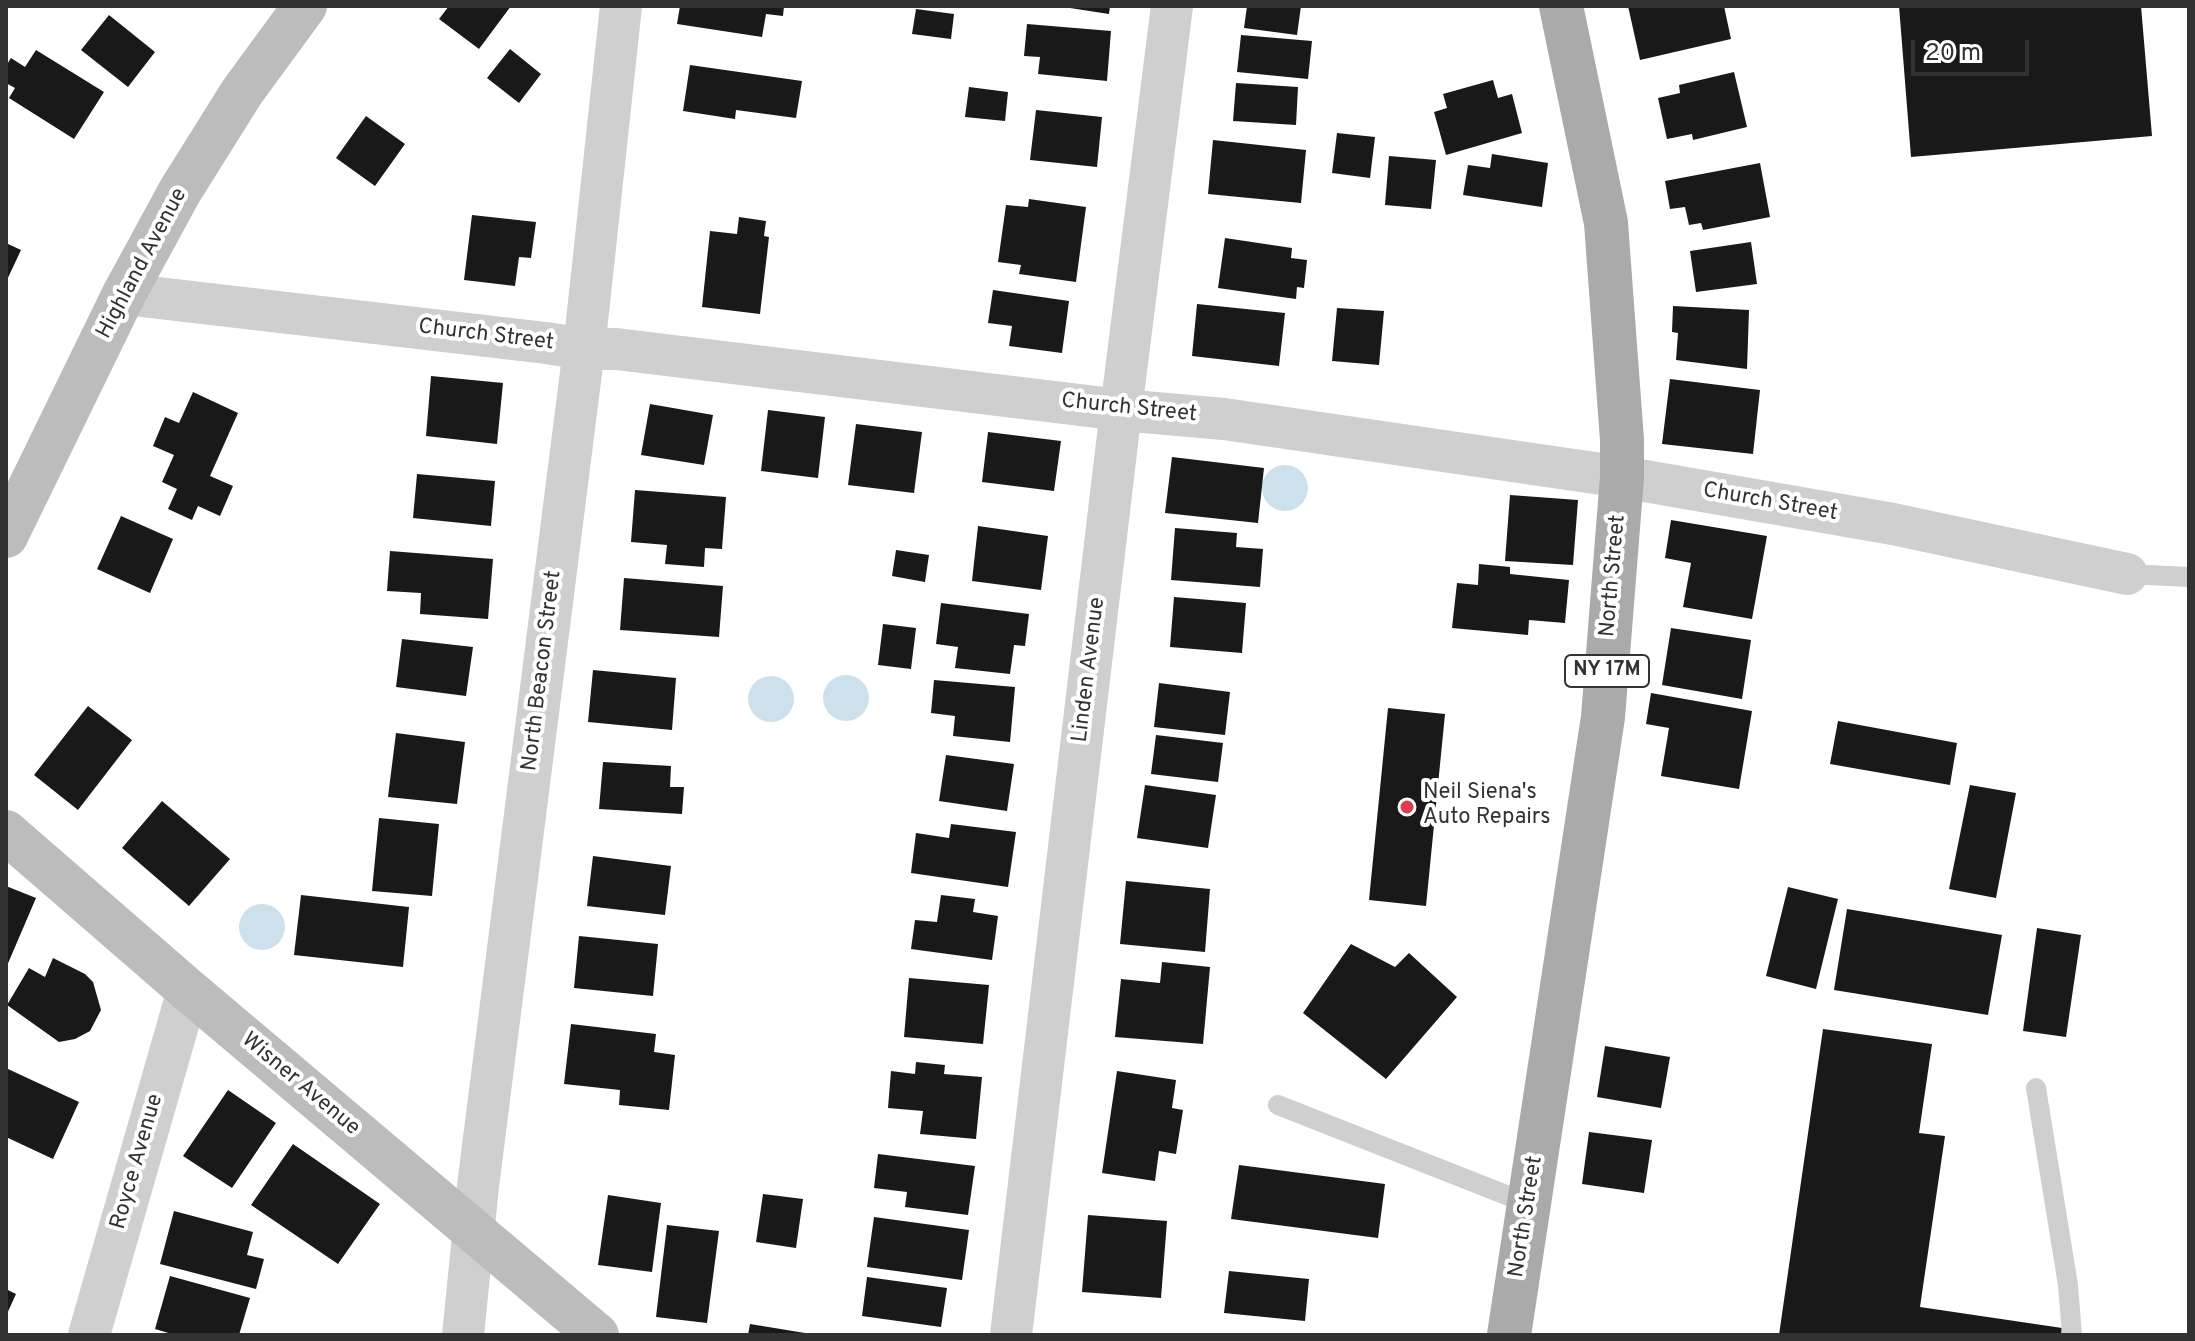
<!DOCTYPE html>
<html>
<head>
<meta charset="utf-8">
<style>
  body { margin:0 }
  #map { position:relative; width:2195px; height:1341px; overflow:hidden; background:#fff; font-family:Overpass,sans-serif }
  canvas { display:block }
  .frame { position:absolute; inset:0; border:8px solid #323232; pointer-events:none }
  .scale { position:absolute; left:1911px; top:40px; width:118px; height:36px; box-sizing:border-box; border:4px solid #323232; border-top:0; padding-left:10px; font-size:24px; line-height:28px; white-space:nowrap; color:#323232; -webkit-text-stroke:6px #fff; paint-order:stroke }
</style>
</head>
<body>
<div id="map">
<canvas width="2195" height="1341"></canvas>
<div class="frame"></div>
<div class="scale">20 m</div>
</div>
<script>
const c = document.querySelector('canvas').getContext('2d');
c.lineJoin = 'round';
function fill(path, color) { c.fillStyle = color; c.fill(path, 'evenodd'); }
const toPath = rows => new Path2D(rows.map(r => 'M' + r).join(''));
function trace(path, color, width, dash) { c.strokeStyle = color; c.lineWidth = width; c.lineCap = dash ? 'butt' : 'round'; c.setLineDash(dash || []); c.stroke(path); }
function write(font, color, halo, rows, align = 'center') {
  c.font = font + ' Overpass,sans-serif'; c.lineWidth = 8; c.setLineDash([]); c.textBaseline = 'middle'; c.strokeStyle = halo; c.fillStyle = color; for (const [text, x, y, turn = 0] of rows) {
    c.save(); c.translate(x, y); c.rotate((+turn || 0) * Math.PI / 180); c.textAlign = isNaN(turn) ? turn : align; if (halo) c.strokeText(text, 0, 0); c.fillText(text, 0, 0); c.restore();
  }
}
const water = toPath([
  '1262 488a23 23 0 1 1 46 0a23 23 0 1 1-46 0Z',
  '823 698a23 23 0 1 1 46 0a23 23 0 1 1-46 0Z',
  '748 699a23 23 0 1 1 46 0a23 23 0 1 1-46 0Z',
  '239 927a23 23 0 1 1 46 0a23 23 0 1 1-46 0Z'
]);
const building = toPath([
  [449,6,511,6,479,49,439,19],
  [680,6,784,6,783,16,766,14,762,37,677,24],
  [1070,6,1110,6,1109,14,1070,8],
  [1247,6,1301,6,1297,35,1244,28],
  [1628,6,1724,6,1731,39,1640,60],
  [1899,6,2141,6,2152,136,1911,157],
  [916,9,954,14,951,39,912,34],
  [109,15,155,52,128,87,81,50],
  [1027,24,1111,31,1107,81,1038,74,1040,57,1024,56],
  [1241,35,1312,41,1308,79,1237,72],
  [510,49,541,74,519,103,487,78],
  [36,50,104,92,74,139,9,98,15,88,6,83,6,66,11,58,25,67],
  [690,65,802,81,796,118,736,110,735,119,683,111],
  [1734,72,1747,127,1693,140,1692,134,1667,139,1658,98,1680,93,1679,85],
  [1493,80,1498,98,1512,94,1522,133,1446,155,1434,112,1447,108,1443,94],
  [1236,83,1298,87,1296,125,1233,121],
  [969,87,1008,92,1005,121,965,117],
  [1036,110,1102,117,1097,167,1030,160],
  [366,116,405,144,375,186,336,158],
  [1337,133,1375,137,1370,178,1332,173],
  [1213,140,1306,150,1301,203,1208,194],
  [1492,154,1548,163,1542,207,1463,195,1468,165,1490,168],
  [1389,156,1436,160,1431,209,1385,205],
  [1760,163,1770,217,1703,230,1701,223,1689,225,1685,207,1670,209,1665,181],
  [1029,199,1086,207,1076,282,1019,274,1021,265,998,262,1006,205,1028,207],
  [472,215,536,222,531,258,519,257,515,286,464,280],
  [739,217,766,221,764,236,769,237,760,314,702,307,710,231,737,234],
  [1225,238,1292,248,1291,258,1307,260,1304,288,1297,287,1296,299,1218,288],
  [1751,242,1757,284,1696,292,1690,251],
  [6,243,21,250,6,282],
  [993,290,1069,301,1062,353,1009,346,1012,326,988,323],
  [1197,304,1285,313,1279,366,1192,356],
  [1673,306,1749,310,1747,369,1676,360,1678,333,1672,332],
  [1337,308,1384,311,1379,365,1332,361],
  [431,376,503,383,497,444,426,436],
  [1670,379,1760,390,1753,454,1662,444],
  [193,392,238,413,210,476,233,486,220,516,198,506,192,520,168,509,177,489,162,482,174,455,153,446,165,417,179,423],
  [650,404,713,415,704,465,641,455],
  [768,410,825,417,818,478,761,471],
  [856,424,922,432,914,493,848,485],
  [988,432,1061,441,1054,491,982,482],
  [1172,457,1264,468,1258,523,1165,513],
  [417,474,495,481,491,526,413,518],
  [635,490,726,497,722,549,705,548,704,567,665,564,667,545,631,542],
  [1510,495,1578,500,1573,565,1505,561],
  [121,516,173,539,150,593,97,569],
  [1671,520,1767,536,1752,619,1683,607,1691,563,1665,558],
  [978,526,1048,536,1041,590,972,581],
  [1175,528,1237,533,1236,547,1263,549,1260,587,1171,580],
  [896,550,929,555,925,582,892,576],
  [390,551,493,559,488,619,420,614,421,593,387,591],
  [1479,564,1510,567,1510,574,1569,580,1565,623,1529,620,1528,635,1452,628,1457,583,1478,585],
  [624,578,723,586,719,637,620,630],
  [1174,597,1246,603,1242,653,1170,647],
  [941,603,1029,614,1025,646,1014,645,1010,674,955,668,958,647,936,644],
  [883,624,916,628,911,669,878,665],
  [1671,628,1751,640,1742,699,1662,685],
  [402,639,473,647,466,696,396,687],
  [593,670,676,678,672,730,588,722],
  [934,680,1015,687,1010,742,953,736,955,716,931,713],
  [1159,683,1230,692,1225,735,1154,727],
  [1651,693,1752,711,1739,789,1661,776,1669,728,1646,724],
  [88,706,132,740,78,810,34,775],
  [1388,708,1445,714,1426,906,1369,900],
  [1838,721,1957,743,1950,785,1830,764],
  [396,733,465,742,457,804,388,797],
  [1156,735,1223,743,1218,782,1151,774],
  [946,755,1014,764,1007,811,939,801],
  [603,762,671,766,670,787,684,787,682,814,599,809],
  [1145,785,1216,795,1208,848,1137,838],
  [1970,785,2016,793,1996,898,1949,889],
  [162,801,230,859,189,906,122,848],
  [379,818,439,824,432,896,372,891],
  [951,824,1016,832,1008,887,911,873,916,833,949,838],
  [593,856,671,866,665,915,587,906],
  [1126,881,1210,889,1205,952,1120,944],
  [6,886,36,898,6,968],
  [1788,887,1838,899,1816,989,1766,976],
  [301,895,409,907,403,967,294,955],
  [941,895,975,899,973,912,998,916,992,960,911,949,915,920,937,922],
  [1847,909,2002,935,1988,1015,1834,990],
  [2037,928,2081,935,2066,1037,2023,1031],
  [579,936,658,944,653,996,574,988],
  [1351,944,1395,967,1409,953,1457,997,1386,1079,1303,1013],
  [53,958,85,974,93,982,101,1010,90,1031,75,1039,59,1042,7,1005,29,968,45,977],
  [1162,962,1210,967,1203,1044,1115,1037,1121,979,1160,983],
  [909,978,989,985,983,1044,904,1037],
  [571,1024,656,1034,654,1052,675,1055,669,1110,619,1105,620,1090,564,1084],
  [1823,1029,1932,1044,1919,1133,1945,1136,1920,1307,2062,1328,2061,1335,1779,1335],
  [1605,1046,1670,1057,1661,1108,1597,1097],
  [916,1062,945,1065,944,1074,982,1077,976,1139,920,1134,923,1111,888,1108,891,1071,915,1074],
  [8,1069,79,1102,53,1159,6,1137],
  [1117,1071,1176,1080,1172,1108,1183,1110,1176,1154,1159,1151,1155,1181,1102,1173],
  [228,1090,276,1123,232,1188,183,1156],
  [1589,1132,1652,1140,1644,1193,1582,1184],
  [293,1144,380,1204,338,1264,251,1205],
  [878,1154,975,1166,968,1215,905,1207,907,1192,874,1188],
  [1239,1165,1385,1184,1378,1238,1231,1219],
  [763,1194,803,1199,796,1248,756,1242],
  [608,1195,661,1203,652,1272,598,1265],
  [174,1211,253,1232,247,1255,264,1259,256,1289,160,1264],
  [1088,1215,1167,1221,1161,1298,1082,1292],
  [874,1217,969,1230,962,1280,867,1267],
  [667,1225,719,1231,707,1323,656,1317],
  [1229,1271,1309,1279,1305,1321,1224,1313],
  [170,1276,250,1298,239,1335,175,1335,155,1329],
  [867,1277,947,1288,941,1327,862,1316],
  [6,1289,16,1294,6,1316],
  [750,1324,805,1333,805,1335,748,1335]
]);
const lane = toPath([
  [2127,574,2189,577],
  [2036,1088,2068,1285,2072,1335],
  [1278,1105,1529,1204]
]);
const street = toPath([
  [124,294,546,343,584,349,616,349,1121,410,1224,419,1622,477,1893,524,2127,574],
  [89,1335,188,990],
  [463,1335,478,1186,584,349,621,6],
  [1011,1335,1121,410,1172,6]
]);
const secondary = toPath([
  [6,536,124,294,180,191,242,92,305,6],
  [6,832,188,990,597,1335]
]);
const primary = toPath([
  [1509,1335,1603,717,1622,477,1622,440,1606,223,1561,6]
]);
const markers = [
  [1407,807,8,"#e23b50"]
];
const shields = [
  [1607,671,84]
];
const shieldNames = [
  ["NY 17M",1607,671]
];
const streetNames = [
  ["Highland Avenue",143,264,-62],
  ["Church Street",486,336,7],
  ["Church Street",1129,409,6],
  ["Church Street",1770,503,10],
  ["North Street",1614,576,-85],
  ["Linden Avenue",1090,670,-83],
  ["North Beacon Street",543,671,-83],
  ["Wisner Avenue",300,1085,40],
  ["Royce Avenue",138,1162,-74],
  ["North Street",1527,1217,-81]
];
const poiNames = [
  ["Neil Siena's",1423,794],
  ["Auto Repairs",1423,819]
];
fill(water, '#cce1eb');
fill(building, '#191919');
trace(lane, '#cfcfcf', 20);
trace(street, '#cfcfcf', 42);
trace(secondary, '#bcbcbc', 44);
trace(primary, '#aaa', 44);
for (const [x, y, r, color] of markers) { const dot = new Path2D(); dot.arc(x, y, r, 0, 2 * Math.PI); c.fillStyle = color; c.fill(dot); trace(dot, '#fff', 3); }
for (const [x, y, w] of shields) { const box = new Path2D(); box.roundRect(x - w / 2, y - 16, w, 32, 6); c.fillStyle = '#fff'; c.fill(box); trace(box, '#323232', 2); }
write('bold 20px', '#323232', null, shieldNames);
write('22px', '#323232', '#fff', streetNames);
write('22px', '#323232', '#fff', poiNames, 'left');
</script>
</body>
</html>
